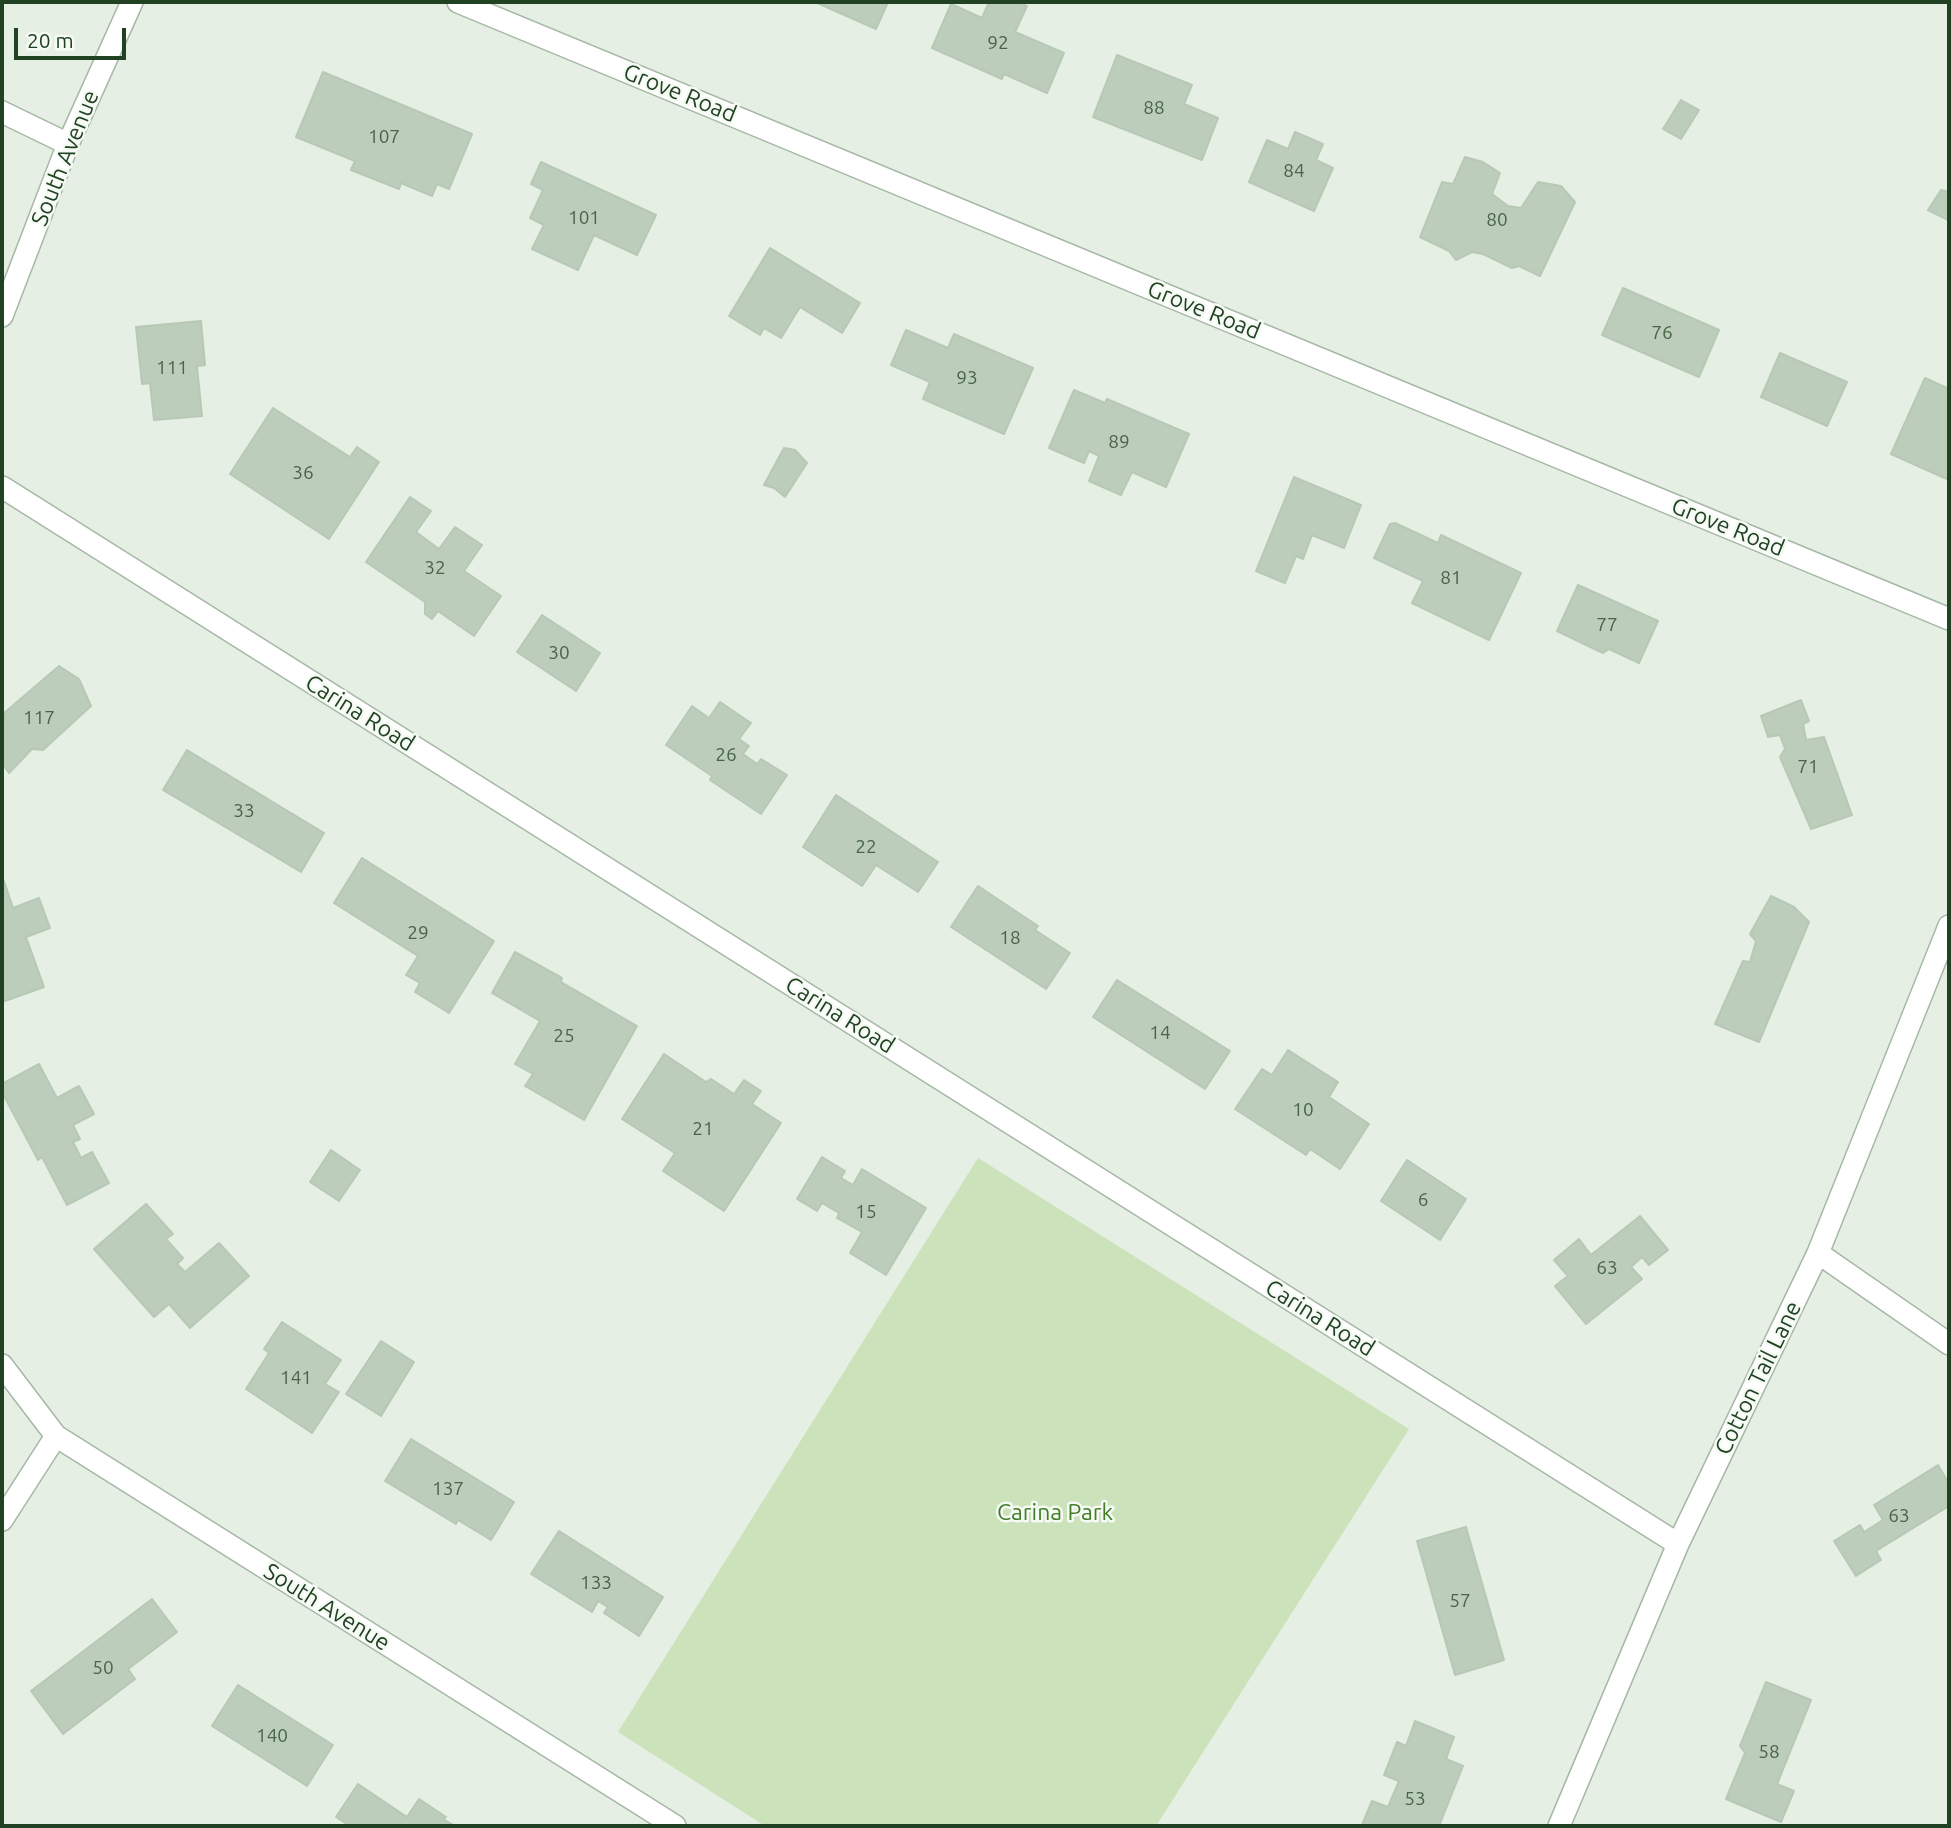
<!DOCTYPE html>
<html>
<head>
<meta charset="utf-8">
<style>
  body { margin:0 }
  #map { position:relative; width:1951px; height:1828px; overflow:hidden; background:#e5efe3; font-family:Ubuntu,sans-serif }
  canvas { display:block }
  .frame { position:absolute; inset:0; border:4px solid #214222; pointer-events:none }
  .scale { position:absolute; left:14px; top:28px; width:112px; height:32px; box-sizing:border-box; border:4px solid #214222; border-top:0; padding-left:9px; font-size:21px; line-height:24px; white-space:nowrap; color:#214222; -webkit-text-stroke:5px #f6faf4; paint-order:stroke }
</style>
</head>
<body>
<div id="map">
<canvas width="1951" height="1828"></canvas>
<div class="frame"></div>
<div class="scale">20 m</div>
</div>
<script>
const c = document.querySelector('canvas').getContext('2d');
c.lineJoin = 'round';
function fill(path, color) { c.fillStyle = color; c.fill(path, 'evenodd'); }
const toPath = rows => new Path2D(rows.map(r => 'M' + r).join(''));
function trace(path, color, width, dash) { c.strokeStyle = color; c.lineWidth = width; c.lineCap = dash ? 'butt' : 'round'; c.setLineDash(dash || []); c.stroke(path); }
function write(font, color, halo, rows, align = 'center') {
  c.font = font + ' Ubuntu,sans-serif'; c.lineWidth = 5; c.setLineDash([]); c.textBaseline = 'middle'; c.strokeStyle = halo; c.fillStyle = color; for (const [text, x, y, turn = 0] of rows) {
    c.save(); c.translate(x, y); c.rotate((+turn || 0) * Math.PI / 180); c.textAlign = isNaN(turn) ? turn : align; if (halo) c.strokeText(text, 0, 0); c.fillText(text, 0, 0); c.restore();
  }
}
const green = toPath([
  [978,1158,1409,1429,1156,1826,765,1826,618,1732]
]);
const building = toPath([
  [815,2,888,2,876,29,815,2],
  [989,2,1017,2,1027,6,1015,32,1064,53,1047,93,1004,74,1002,79,932,48,951,4,982,18,989,2],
  [1117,55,1192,85,1184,104,1218,118,1202,160,1093,117,1117,55],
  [323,72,472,134,449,189,437,184,432,196,401,183,399,189,351,170,355,161,296,137,323,72],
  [1681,100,1699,110,1681,139,1663,129,1681,100],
  [1295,132,1323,144,1316,160,1333,168,1314,211,1249,182,1267,140,1288,149,1295,132],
  [1465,157,1483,162,1500,173,1492,194,1508,206,1521,208,1538,182,1561,186,1575,202,1540,276,1519,266,1512,268,1483,254,1472,252,1456,260,1449,251,1420,237,1442,182,1453,184,1465,157],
  [541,162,656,215,637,255,594,235,578,270,532,249,544,225,530,218,543,190,531,184,541,162],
  [1941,190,1949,192,1948,220,1928,210,1941,190],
  [770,248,860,303,842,333,800,307,781,338,764,328,760,335,729,316,770,248],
  [1623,288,1719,330,1699,377,1602,335,1623,288],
  [201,321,205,365,197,366,202,416,154,420,150,383,142,384,136,327,201,321],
  [906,330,948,348,954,334,1033,368,1004,434,923,399,930,382,891,365,906,330],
  [1780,353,1847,382,1827,426,1761,397,1780,353],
  [1925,378,1949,389,1949,480,1891,454,1925,378],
  [1074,390,1105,403,1107,399,1189,434,1166,487,1132,472,1121,495,1089,481,1099,456,1089,451,1084,463,1049,448,1074,390],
  [273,408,350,457,357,447,379,462,329,539,230,474,273,408],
  [784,448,795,450,807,463,785,497,774,488,764,485,784,448],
  [1294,477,1361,505,1344,548,1312,535,1303,559,1296,556,1285,583,1256,571,1294,477],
  [410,497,431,511,416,532,439,549,455,527,482,545,464,571,501,596,474,636,438,611,432,619,425,614,425,602,366,562,410,497],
  [1395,523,1438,543,1441,535,1521,573,1489,640,1412,603,1423,581,1374,558,1390,524,1395,523],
  [1578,585,1658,621,1639,663,1609,649,1603,653,1557,631,1578,585],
  [542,615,600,653,576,691,517,652,542,615],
  [59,666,79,679,91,706,43,750,32,749,9,773,2,763,2,724,5,721,3,714,59,666],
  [1801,700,1809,721,1803,724,1806,740,1824,737,1852,815,1811,829,1780,757,1785,749,1780,735,1768,737,1761,716,1801,700],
  [720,702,751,723,739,739,749,746,743,754,757,764,761,759,787,775,761,814,710,780,712,776,666,745,692,706,709,718,720,702],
  [187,750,324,833,301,872,163,790,187,750],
  [836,795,938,862,918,892,876,865,862,886,803,847,836,795],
  [362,858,494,941,449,1013,415,992,420,983,406,975,418,956,334,903,362,858],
  [2,881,4,881,13,908,39,898,50,928,26,937,44,987,2,1002,2,881],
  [978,886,1038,926,1035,930,1070,953,1046,989,951,927,978,886],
  [1771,896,1794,907,1809,922,1759,1042,1715,1024,1743,961,1750,962,1756,941,1750,934,1771,896],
  [515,952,562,978,561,982,637,1026,584,1120,525,1086,533,1074,515,1064,540,1021,492,993,515,952],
  [1117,980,1230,1051,1205,1089,1093,1017,1117,980],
  [1288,1050,1338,1082,1329,1097,1369,1124,1340,1169,1310,1149,1306,1155,1235,1109,1262,1069,1272,1075,1288,1050],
  [664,1054,706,1082,711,1079,734,1094,744,1080,761,1091,752,1104,781,1123,724,1211,663,1171,675,1153,622,1119,664,1054],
  [39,1064,57,1098,79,1086,94,1114,73,1125,80,1139,73,1142,81,1158,92,1152,109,1183,67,1205,42,1157,38,1160,2,1092,2,1084,39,1064],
  [331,1150,360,1170,339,1201,310,1182,331,1150],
  [822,1157,845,1171,841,1178,853,1185,862,1169,926,1208,886,1275,850,1253,862,1232,837,1218,839,1213,822,1203,817,1211,797,1199,822,1157],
  [1407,1160,1466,1199,1440,1240,1381,1201,1407,1160],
  [146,1204,173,1234,166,1239,183,1258,177,1264,185,1272,219,1243,249,1276,190,1328,169,1304,154,1317,94,1249,146,1204],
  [1640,1216,1668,1250,1649,1265,1642,1257,1631,1267,1642,1279,1586,1324,1555,1286,1568,1276,1554,1260,1579,1239,1591,1255,1640,1216],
  [282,1322,341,1360,325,1384,339,1392,312,1433,246,1389,269,1353,264,1349,282,1322],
  [381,1341,414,1362,381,1416,346,1394,381,1341],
  [411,1439,514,1502,491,1540,458,1520,456,1524,385,1481,411,1439],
  [1938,1465,1949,1484,1949,1506,1876,1551,1881,1560,1856,1576,1834,1541,1860,1525,1864,1532,1883,1520,1874,1505,1938,1465],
  [1466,1527,1504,1660,1455,1675,1417,1541,1466,1527],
  [559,1531,663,1597,639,1636,604,1613,608,1607,598,1601,592,1612,531,1574,559,1531],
  [152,1599,177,1632,128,1669,135,1679,63,1734,31,1691,152,1599],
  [1766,1682,1811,1700,1777,1784,1794,1791,1781,1822,1726,1799,1745,1753,1740,1746,1766,1682],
  [238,1685,333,1745,307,1786,212,1726,238,1685],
  [1415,1721,1454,1737,1446,1759,1463,1766,1439,1826,1362,1825,1372,1801,1388,1807,1399,1781,1384,1775,1397,1742,1406,1746,1415,1721],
  [358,1784,407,1817,419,1799,446,1817,443,1819,455,1826,350,1826,336,1817,358,1784]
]);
const minor = toPath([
  [458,2,1949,619],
  [2,112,68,144],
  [2,316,68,144,132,2],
  [2,487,1678,1544],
  [1818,1253,1949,1344],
  [2,1365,56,1436,675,1826],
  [2,1520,56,1436],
  [1559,1826,1678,1544,1818,1253,1949,926]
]);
const numberNames = [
  ["92",998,43],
  ["88",1154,108],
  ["107",384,137],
  ["84",1294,171],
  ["101",584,218],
  ["80",1497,220],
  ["76",1662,333],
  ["111",172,368],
  ["93",967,378],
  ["89",1119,442],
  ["36",303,473],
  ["32",435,568],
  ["81",1451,578],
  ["77",1607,625],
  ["30",559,653],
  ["117",39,718],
  ["26",726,755],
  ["71",1808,767],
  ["33",244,811],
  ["22",866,847],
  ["29",418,933],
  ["18",1010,938],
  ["14",1160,1033],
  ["25",564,1036],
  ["10",1303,1110],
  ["21",703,1129],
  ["6",1423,1200],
  ["15",866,1212],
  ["63",1607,1268],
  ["141",296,1378],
  ["137",448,1489],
  ["63",1899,1516],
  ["133",596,1583],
  ["57",1460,1601],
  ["50",103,1668],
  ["140",272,1736],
  ["58",1769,1752],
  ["53",1415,1799]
];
const streetNames = [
  ["Grove Road",680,93,22],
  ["South Avenue",65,158,-68],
  ["Grove Road",1204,310,22],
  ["Grove Road",1728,527,22],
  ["Carina Road",360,713,32],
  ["Carina Road",840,1015,32],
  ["Carina Road",1320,1318,32],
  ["Cotton Tail Lane",1758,1378,-64],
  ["South Avenue",327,1607,32]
];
const parkNames = [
  ["Carina Park",1055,1512]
];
fill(green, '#cbe2ba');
fill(building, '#bdcdbb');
trace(building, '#b7c9b5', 2);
trace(minor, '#a6b8a5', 24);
trace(minor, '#fff', 21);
write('19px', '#486548', null, numberNames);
write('23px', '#214222', '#f6faf4', streetNames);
write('23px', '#407e26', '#f6faf4', parkNames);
</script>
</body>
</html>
